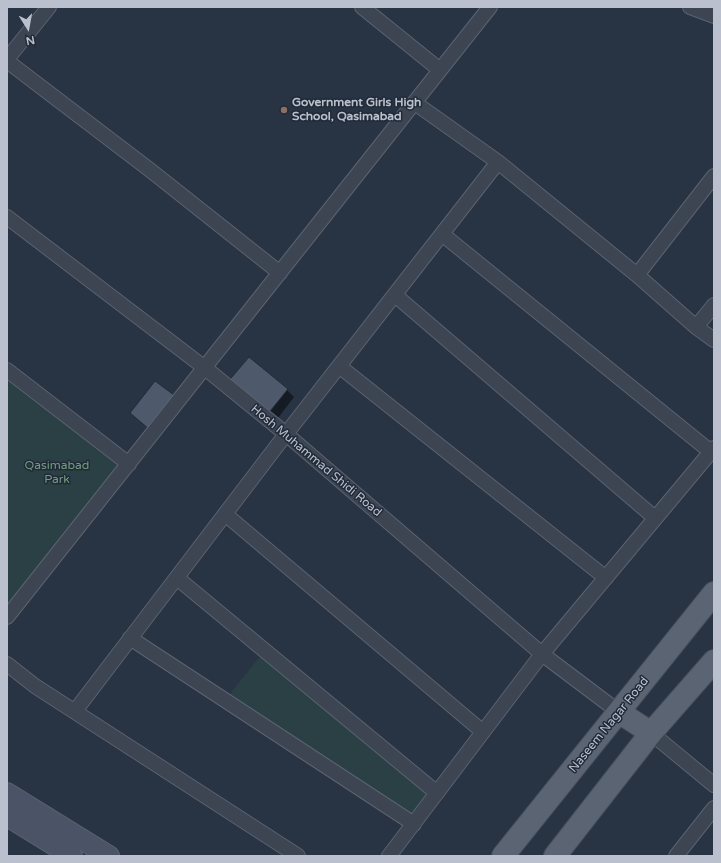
<!DOCTYPE html>
<html>
<head>
<meta charset="utf-8">
<style>
  body { margin:0 }
  #map { position:relative; width:721px; height:863px; overflow:hidden; background:#283343; font-family:"Varela Round",sans-serif }
  canvas { display:block }
  .frame { position:absolute; inset:0; border:8px solid #bac0cd; pointer-events:none }
  .north { position:absolute; left:8px; top:8px; width:40px; height:40px; -webkit-text-stroke:3px #212a38; paint-order:stroke; rotate:169deg; font-size:11px; font-weight:700; line-height:16px; text-align:center; color:#bac0cd }
  .north::after { content:''; display:block; margin:auto; width:14px; height:18px; background:#bac0cd; clip-path:polygon(50% 0,100% 100%,50% 72%,0 100%) }
</style>
</head>
<body>
<div id="map">
<canvas width="721" height="863"></canvas>
<div class="frame"></div>
<div class="north">N</div>
</div>
<script>
const c = document.querySelector('canvas').getContext('2d');
c.lineJoin = 'round';
function fill(path, color) { c.fillStyle = color; c.fill(path, 'evenodd'); }
const toPath = rows => new Path2D(rows.map(r => 'M' + r).join(''));
function trace(path, color, width, dash) { c.strokeStyle = color; c.lineWidth = width; c.lineCap = dash ? 'butt' : 'round'; c.setLineDash(dash || []); c.stroke(path); }
function write(font, color, halo, rows, align = 'center') {
  c.font = font + ' "Varela Round",sans-serif'; c.lineWidth = 3; c.setLineDash([]); c.textBaseline = 'middle'; c.strokeStyle = halo; c.fillStyle = color; for (const [text, x, y, turn = 0] of rows) {
    c.save(); c.translate(x, y); c.rotate((+turn || 0) * Math.PI / 180); c.textAlign = isNaN(turn) ? turn : align; if (halo) c.strokeText(text, 0, 0); c.fillText(text, 0, 0); c.restore();
  }
}
const green = toPath([
  [7,370,129,464,7,617],
  [265,650,437,793,414,824,225,700]
]);
const shadow = toPath([
  [227,384,287,390,294,397,275,422]
]);
const building = toPath([
  [249,357,288,389,267,415,226,384,249,357],
  [155,381,174,395,149,429,130,413,155,381]
]);
const minor = toPath([
  [362,7,440,70],
  [690,7,714,16],
  [7,59,49,7],
  [7,61,150,170,280,273],
  [415,103,498,162,637,275,696,327,714,340],
  [7,217,205,368,286,434,542,654,619,712],
  [442,234,711,452],
  [637,275,714,176],
  [395,295,655,518],
  [696,327,714,305],
  [339,366,606,578],
  [7,370,129,464],
  [225,514,483,732],
  [177,578,437,793],
  [7,617,490,7],
  [130,638,414,824],
  [7,664,35,686,298,856],
  [75,711,286,434,498,162],
  [651,733,714,785],
  [389,856,542,654,714,448],
  [676,856,714,808]
]);
const secondary = toPath([
  [7,793,109,856],
  [7,816,72,856]
]);
const primary = toPath([
  [619,712,651,733],
  [503,856,714,593],
  [555,856,651,733,714,661]
]);
const markers = [
  [284,110,4,"#8d6e63"]
];
const poiNames = [
  ["Government Girls High",292,103],
  ["School, Qasimabad",292,117]
];
const streetNames = [
  ["Hosh Muhammad Shidi Road",316,461,40],
  ["Naseem Nagar Road",609,725,-51]
];
const parkNames = [
  ["Qasimabad",57,466],
  ["Park",57,480]
];
fill(green, '#2a4044');
fill(shadow, '#0007');
fill(building, '#4e596c');
trace(building, '#232c3a', 1);
trace(minor, '#5b6370', 16);
trace(secondary, '#5b6370', 22);
trace(primary, '#464e5c', 24);
trace(minor, '#3d4553', 14);
trace(secondary, '#4b5466', 20);
trace(primary, '#5b6473', 22);
for (const [x, y, r, color] of markers) { const dot = new Path2D(); dot.arc(x, y, r, 0, 2 * Math.PI); c.fillStyle = color; c.fill(dot); trace(dot, '#212a38', 1.5); }
write('bold 12px', '#bac0cd', '#212a38', poiNames, 'left');
write('12px', '#bac0cd', '#212a38', streetNames);
write('12px', '#729d7e', '#212a38', parkNames);
</script>
</body>
</html>
